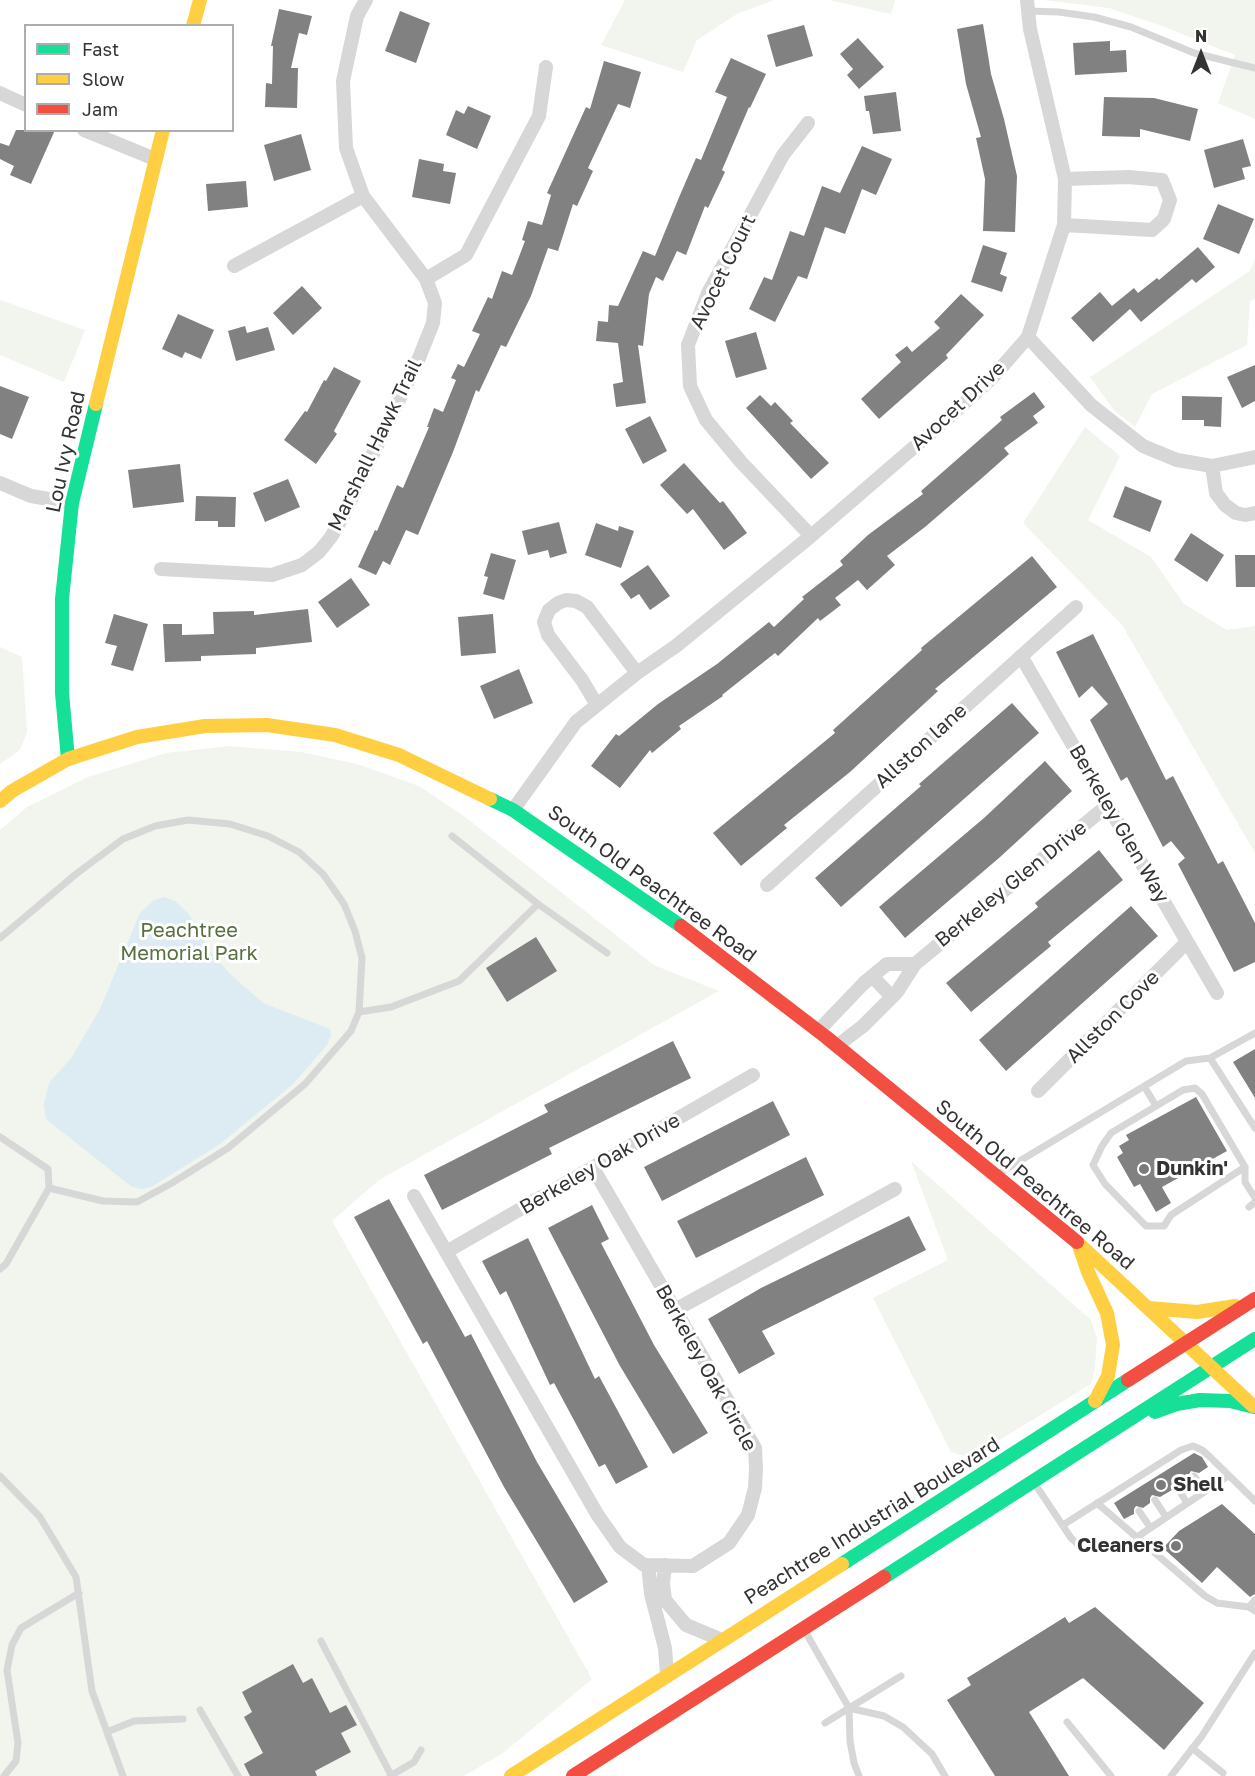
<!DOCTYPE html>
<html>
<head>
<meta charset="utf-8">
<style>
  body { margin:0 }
  #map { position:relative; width:1255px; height:1776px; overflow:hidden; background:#fff; font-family:"Golos Text",sans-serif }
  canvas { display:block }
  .legend { position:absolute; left:24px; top:24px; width:210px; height:108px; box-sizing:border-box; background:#fff; border:2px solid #adadad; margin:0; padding:8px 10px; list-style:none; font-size:18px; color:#333 }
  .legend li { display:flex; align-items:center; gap:12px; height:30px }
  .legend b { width:30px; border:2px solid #adadad }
  .north { position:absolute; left:1171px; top:24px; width:60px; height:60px; -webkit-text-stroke:4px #fff; paint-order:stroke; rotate:0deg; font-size:16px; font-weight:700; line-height:24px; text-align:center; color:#333 }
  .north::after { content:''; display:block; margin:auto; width:21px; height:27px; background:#333; clip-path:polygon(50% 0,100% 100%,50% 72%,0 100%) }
</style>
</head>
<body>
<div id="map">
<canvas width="1255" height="1776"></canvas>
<ul class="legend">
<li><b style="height:8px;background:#16e098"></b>Fast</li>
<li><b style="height:8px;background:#ffcf43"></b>Slow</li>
<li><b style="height:8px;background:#f24e42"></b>Jam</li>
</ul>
<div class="north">N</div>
</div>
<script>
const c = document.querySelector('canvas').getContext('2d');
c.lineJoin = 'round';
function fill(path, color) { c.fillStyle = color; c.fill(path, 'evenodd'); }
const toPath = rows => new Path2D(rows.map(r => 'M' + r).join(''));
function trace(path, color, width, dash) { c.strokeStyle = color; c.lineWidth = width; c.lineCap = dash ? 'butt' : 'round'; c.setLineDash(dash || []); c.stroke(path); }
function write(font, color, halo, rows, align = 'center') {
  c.font = font + ' "Golos Text",sans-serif'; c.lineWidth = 6; c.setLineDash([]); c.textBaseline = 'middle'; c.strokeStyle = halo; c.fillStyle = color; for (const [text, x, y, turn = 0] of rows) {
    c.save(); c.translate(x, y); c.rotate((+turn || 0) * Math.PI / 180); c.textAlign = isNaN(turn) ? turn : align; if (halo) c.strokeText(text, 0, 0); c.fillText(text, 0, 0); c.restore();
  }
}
const green = toPath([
  [625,0,774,0,737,14,697,40,683,72,601,45],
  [829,0,895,0,891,14],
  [1043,0,1255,0,1255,119,1218,103,1235,55,1159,25,1109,8],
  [1255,259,1255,299,1250,301,1247,345,1152,394,1135,427,1113,409,1090,377,1250,271],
  [0,300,85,330,64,382,0,355],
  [1085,427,1120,456,1088,520,1151,557,1184,604,1227,630,1255,626,1255,853,1122,625,1023,523],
  [0,647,22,657,27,732,20,750,0,764],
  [229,746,301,752,357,764,419,786,465,817,654,965,719,991,379,1180,332,1221,592,1679,503,1753,464,1776,0,1776,0,830,27,807,88,777,166,753],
  [911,1161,1091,1320,1097,1338,1095,1367,1091,1384,970,1458,951,1452,873,1298,948,1260]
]);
const water = toPath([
  [165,897,175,901,189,914,209,950,230,974,263,1003,330,1029,331,1036,327,1045,293,1084,220,1144,153,1186,143,1189,132,1187,46,1119,44,1104,49,1083,72,1057,100,1009,140,913,154,900]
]);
const building = toPath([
  [279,9,312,16,307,35,299,33,291,68,298,68,297,108,265,107,266,83,272,84,273,46,271,46],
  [400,11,430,23,416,63,385,51],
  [983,24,991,74,1004,119,1017,176,1015,232,983,231,985,179,976,138,981,137,966,84,957,29],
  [804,25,813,56,776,67,767,35],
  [858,38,884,67,859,89,847,75,853,69,840,54],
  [1110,41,1110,51,1126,50,1127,72,1075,75,1073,43],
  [731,58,766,74,750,108,749,107,722,170,725,172,708,208,705,206,686,255,677,251,663,281,656,277,649,294,643,346,638,345,646,403,616,407,613,384,623,382,618,343,596,341,598,321,608,322,609,305,618,306,643,251,655,256,680,195,696,158,701,160,727,97,715,92],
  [604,61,641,72,630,108,618,104,588,168,593,171,577,206,573,204,558,251,548,248,531,296,506,347,501,345,479,392,476,390,453,452,418,535,406,530,390,565,383,561,376,575,358,567,375,530,377,531,397,485,403,488,429,427,427,427,434,408,443,412,456,380,451,378,458,364,464,367,480,334,472,331,488,297,492,299,502,271,512,275,525,241,522,240,528,221,542,225,551,195,547,193,586,107,590,109],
  [896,92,901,131,873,134,869,111,866,111,864,96],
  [1104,97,1154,98,1198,109,1190,141,1140,129,1140,137,1102,136],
  [468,106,491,116,477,149,446,135,456,110,464,114],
  [16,130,55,130,31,184,10,175,14,166,0,159,0,143,9,146],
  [301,134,311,170,274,181,264,145],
  [1243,139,1251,166,1242,168,1245,179,1214,188,1204,150],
  [862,146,892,159,876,195,862,189,845,234,825,227,807,279,798,276,775,322,749,309,764,277,772,280,790,231,804,236,822,186,840,193],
  [419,159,444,164,443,171,456,173,450,204,412,197],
  [246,181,248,207,208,211,206,184],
  [1218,204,1254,219,1239,254,1203,239],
  [983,245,1007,253,1000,274,1007,277,1002,292,971,282],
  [1198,247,1215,267,1196,283,1192,279,1141,322,1130,309,1093,342,1071,318,1100,292,1112,306,1134,288,1138,293,1157,278,1159,280],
  [302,286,322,308,293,335,273,313],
  [961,294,984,315,946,355,948,358,879,419,861,399,901,362,895,355,907,346,912,352,940,328,934,322],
  [178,314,214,330,201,359,185,352,182,358,162,349],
  [245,326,247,333,268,327,275,350,236,361,228,331],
  [756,332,767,369,736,378,725,341],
  [1255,365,1255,401,1242,408,1227,377],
  [334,367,361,381,334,431,337,434,316,464,284,440,305,411,307,412,324,380,326,381],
  [0,386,29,397,12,439,0,434],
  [1034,392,1045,407,1033,416,1038,423,1004,448,1009,454,982,478,925,527,887,556,895,565,867,590,858,580,835,598,841,605,820,621,818,618,778,656,775,653,722,695,723,696,679,726,681,729,652,753,650,750,620,788,591,766,616,734,619,736,658,704,717,664,769,622,774,627,804,599,802,597,843,565,840,561,868,535,923,494,921,491,1002,420,1000,417],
  [760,395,771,406,775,402,793,421,790,423,829,463,811,479,746,408],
  [1182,396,1222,397,1221,427,1204,426,1204,420,1182,420],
  [650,416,667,451,643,464,625,429],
  [684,463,720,503,723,501,747,533,724,550,693,509,687,514,660,485],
  [180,464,184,502,133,508,128,470],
  [288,479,300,507,265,522,253,493],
  [1125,486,1162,501,1150,532,1113,517],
  [196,496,236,497,235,527,218,527,218,521,195,521],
  [559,522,567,553,550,558,548,550,528,555,522,531],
  [596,523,618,531,619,526,634,531,621,568,585,555],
  [1191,533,1224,555,1207,582,1174,560],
  [491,553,516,560,504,600,483,594,488,577,484,576],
  [1235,555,1255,555,1255,587,1236,587],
  [1032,556,1057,587,935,689,938,691,850,772,784,825,787,828,741,866,713,833,835,733,833,730,922,650,921,648],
  [648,565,670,596,650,610,639,594,631,599,620,584],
  [351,578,370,605,337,628,318,602],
  [308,609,312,642,256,648,256,654,201,656,201,661,165,662,163,624,182,624,182,635,214,634,213,612,254,611,254,615],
  [114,614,148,624,133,671,111,665,117,646,105,643],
  [493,614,496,653,461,656,458,617],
  [1093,634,1166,780,1173,776,1218,864,1223,861,1255,923,1255,962,1234,972,1178,864,1185,858,1171,841,1163,847,1127,777,1121,781,1090,720,1108,704,1092,686,1079,698,1056,652],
  [519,669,533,703,494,719,480,686],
  [1012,703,1039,733,841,907,815,878,921,786,919,784],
  [1045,761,1072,791,999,858,905,938,879,907,984,818],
  [1099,850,1123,880,1048,942,1051,946,971,1012,946,983,1038,907,1035,903],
  [1131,906,1158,936,1006,1071,979,1040],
  [536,937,557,971,507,1002,486,968],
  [673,1041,691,1078,549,1148,552,1154,442,1210,424,1175,548,1112,544,1105],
  [1255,1049,1255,1098,1233,1062],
  [1196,1097,1227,1151,1162,1187,1171,1203,1156,1212,1140,1184,1134,1187,1117,1157,1123,1153,1119,1146,1129,1140,1126,1135],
  [773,1101,790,1135,662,1201,644,1167],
  [806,1157,824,1195,696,1258,677,1221],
  [389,1199,465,1337,471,1334,537,1462,608,1582,574,1603,504,1487,427,1341,423,1344,354,1217],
  [592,1205,609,1239,601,1243,654,1345,708,1433,673,1454,620,1366,548,1228],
  [909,1216,926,1250,762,1331,775,1354,739,1374,708,1319,761,1288],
  [528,1238,595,1379,599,1376,648,1467,616,1484,605,1464,599,1467,554,1383,550,1385,506,1291,500,1295,482,1261],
  [1194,1453,1202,1457,1208,1467,1199,1473,1191,1471,1189,1474,1189,1479,1181,1484,1177,1481,1174,1483,1172,1490,1160,1497,1152,1495,1150,1498,1150,1503,1143,1508,1136,1506,1134,1509,1134,1514,1124,1519,1114,1503],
  [1222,1504,1255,1534,1255,1594,1250,1597,1217,1567,1202,1583,1163,1548,1179,1531],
  [1095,1607,1204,1703,1164,1750,1083,1678,1029,1712,1069,1776,995,1776,947,1700,971,1685,967,1678,1065,1617,1069,1623],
  [293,1664,303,1683,312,1678,330,1713,346,1705,357,1725,341,1733,351,1752,315,1771,317,1776,250,1776,244,1764,263,1753,244,1717,252,1712,242,1692]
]);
const lane = toPath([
  [1027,11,1059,12,1094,17,1131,27,1194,53,1255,68],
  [452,836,538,904],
  [0,938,76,874,123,839,155,826,188,820,230,824,268,836,299,852,323,874,344,904,355,931,362,958,359,1012,351,1031,305,1084,228,1148,172,1183,137,1202,103,1201,49,1188],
  [359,1012,391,1007,459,981,538,904,607,953],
  [1255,1033,1210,1058,1255,1128],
  [1144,1086,1156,1106],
  [0,1137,48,1169,49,1188,6,1264,0,1269],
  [1245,1167,1171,1215,1164,1226,1146,1226,1105,1184,1093,1165,1102,1146,1111,1133,1183,1090,1195,1088,1202,1094,1245,1167,1245,1182,1255,1198],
  [998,1174,1186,1061,1210,1058],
  [1249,1207,1255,1202],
  [0,1476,40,1517,76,1577,92,1691,123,1776],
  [1194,1476,1205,1491],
  [1035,1484,1071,1538,1085,1551],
  [1177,1487,1187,1503],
  [1155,1500,1166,1517],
  [1097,1503,1205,1596,1217,1603,1249,1607,1255,1611],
  [1139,1511,1150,1527],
  [1063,1525,1181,1450,1193,1446,1202,1450,1210,1457,1255,1501],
  [1137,1537,1228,1476],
  [1249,1607,1255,1600],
  [806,1633,849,1708,850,1741,854,1763,859,1776],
  [321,1641,391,1775],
  [849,1708,884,1716,903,1727,932,1754,945,1776],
  [200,1710,238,1776],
  [1067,1722,1111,1776],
  [825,1723,901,1676],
  [107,1732,134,1721,183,1719],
  [1192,1748,1223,1773],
  [4,1776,16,1761,18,1743,7,1670,12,1645,21,1628,79,1593],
  [390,1776,414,1762,421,1750],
  [1171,1776,1202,1736,1255,1653]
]);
const street = toPath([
  [0,93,26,105],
  [808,123,783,155,708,293,688,345,690,386,706,420,741,462,811,536],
  [84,130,155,159],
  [1064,225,1152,230,1164,219,1170,200,1162,180,1128,177,1065,179],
  [234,266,363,196],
  [426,279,466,255,539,116,546,67],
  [1028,337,1091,405,1143,446,1177,460,1212,466,1255,457],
  [1212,466,1216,493,1225,505,1236,513,1245,515,1255,513],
  [0,483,31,496,72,503],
  [161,569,272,575,302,565,319,552,331,537,343,516,419,358,433,323,435,303,426,279,363,196,346,148,343,81,357,16,366,0],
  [1021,656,1217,993],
  [597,705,582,680,548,635,544,622,549,610,558,603,566,600,576,601,587,607,637,673],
  [513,810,576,722,637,673,676,646,811,536,949,417,993,377,1028,337,1064,225,1065,179,1030,29,1027,0],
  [767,885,1076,607],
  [872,976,892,997],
  [818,1031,864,983,887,964,915,964],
  [837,1046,863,1026,897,992,915,964,1108,805],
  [1038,1091,1187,942],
  [414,1196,597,1514,620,1547,644,1565,693,1566,729,1543,748,1515,755,1488,756,1469,755,1448,593,1168],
  [446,1252,753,1075],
  [675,1310,895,1189],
  [648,1565,651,1594,665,1648,667,1675],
  [665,1565,663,1583,665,1600,686,1625,722,1640]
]);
const fast = toPath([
  [68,759,62,693,62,599,72,503,96,404],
  [490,799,513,810,681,926],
  [1155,1412,1177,1404,1200,1400,1230,1401,1254,1407],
  [842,1564,1128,1380],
  [884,1577,1255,1339]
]);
const slow = toPath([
  [193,26,200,0],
  [96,404,163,130],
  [0,801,12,791,68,759,137,737,205,726,267,725,335,735,399,755,490,799],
  [1077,1242,1253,1406],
  [1078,1243,1088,1272,1107,1313,1113,1345,1108,1376,1095,1401],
  [1149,1308,1197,1312,1235,1306],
  [511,1776,842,1564]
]);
const jam = toPath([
  [681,926,826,1037,1077,1242],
  [1128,1380,1255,1299],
  [573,1776,884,1577]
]);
const markers = [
  [1144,1169,6,"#7a7a7a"],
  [1161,1485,6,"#7a7a7a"],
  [1176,1546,6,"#7a7a7a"]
];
const streetNames = [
  ["Avocet Court",723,272,-64],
  ["Avocet Drive",958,406,-43],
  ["Marshall Hawk Trail",375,445,-64],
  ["Lou Ivy Road",66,452,-78],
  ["Allston lane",921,746,-42],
  ["Berkeley Glen Way",1119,824,60],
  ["South Old Peachtree Road",652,884,36],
  ["Berkeley Glen Drive",1011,884,-39],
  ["Allston Cove",1113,1017,-45],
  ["Berkeley Oak Drive",600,1164,-30],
  ["South Old Peachtree Road",1035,1185,40],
  ["Berkeley Oak Circle",706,1368,61],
  ["Peachtree Industrial Boulevard",872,1521,-32]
];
const parkNames = [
  ["Peachtree",189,931],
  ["Memorial Park",189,954]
];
const poiNames = [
  ["Dunkin'",1156,1169],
  ["Shell",1173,1485],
  ["Cleaners",1164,1546,"right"]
];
fill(green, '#f1f5ed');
fill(water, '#ddebf3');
fill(building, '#818181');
trace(lane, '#d7d7d7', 7);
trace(street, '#d7d7d7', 14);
trace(fast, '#16e098', 14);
trace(slow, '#ffcf43', 14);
trace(jam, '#f24e42', 14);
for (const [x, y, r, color] of markers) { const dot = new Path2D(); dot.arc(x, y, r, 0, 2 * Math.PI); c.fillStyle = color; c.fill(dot); trace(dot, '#fff', 2); }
write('20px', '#333', '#fff', streetNames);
write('20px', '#56703f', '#fff', parkNames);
write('bold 20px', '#333', '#fff', poiNames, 'left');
</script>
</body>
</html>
